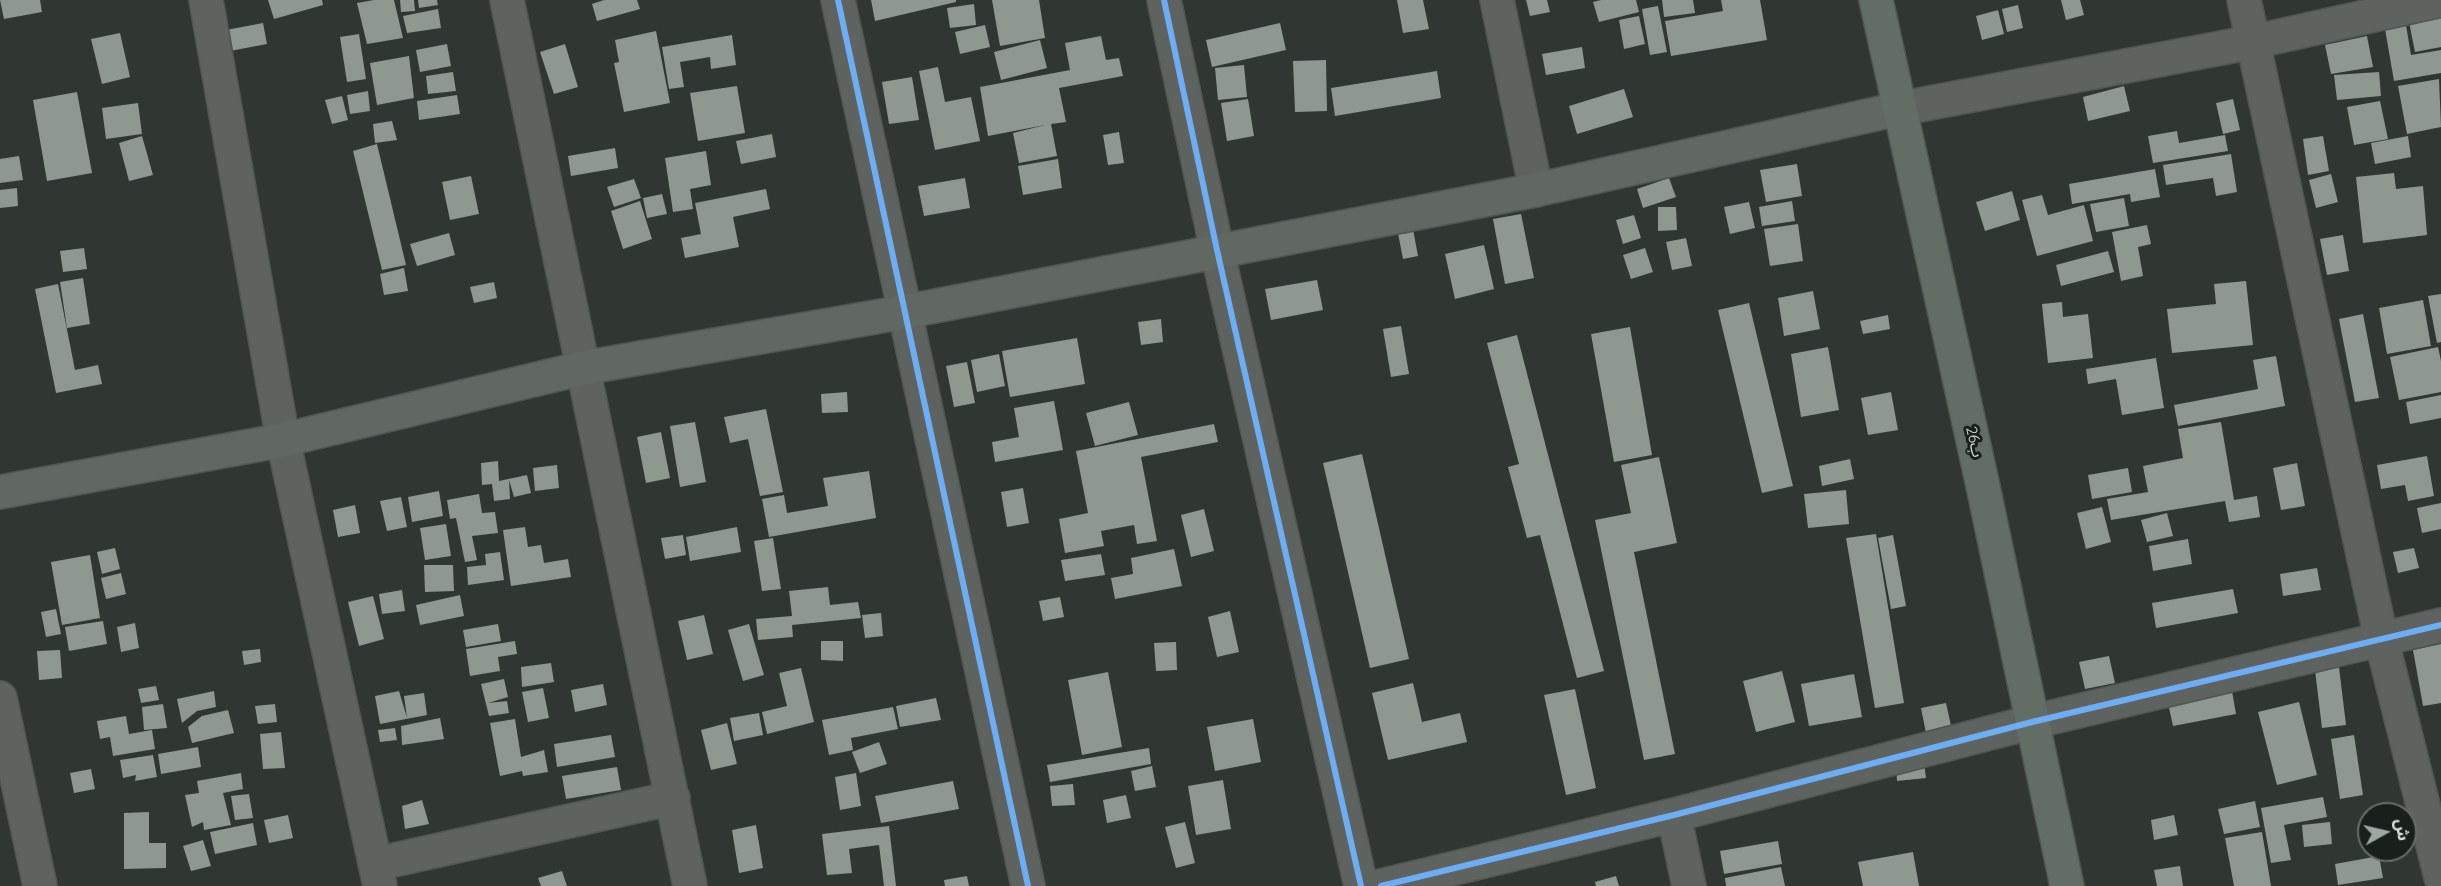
<!DOCTYPE html>
<html>
<head>
<meta charset="utf-8">
<style>
  body { margin:0 }
  #map { position:relative; width:2441px; height:886px; overflow:hidden; background:#303631; font-family:Quicksand,"Noto Sans Arabic",sans-serif }
  canvas { display:block }
  .north { position:absolute; left:2357px; top:802px; width:60px; height:60px; box-sizing:border-box; background:#191f1a; border:2px solid #666d67; border-radius:50%; rotate:82deg; font-size:16px; font-weight:700; line-height:24px; text-align:center; color:#dae2db }
  .north::after { content:''; display:block; margin:auto; width:21px; height:27px; background:#9ea6a0; clip-path:polygon(50% 0,100% 100%,50% 72%,0 100%) }
</style>
</head>
<body>
<div id="map">
<canvas width="2441" height="886"></canvas>
<div class="north">ش</div>
</div>
<script>
const c = document.querySelector('canvas').getContext('2d');
c.lineJoin = 'round';
function fill(path, color) { c.fillStyle = color; c.fill(path, 'evenodd'); }
const toPath = rows => new Path2D(rows.map(r => 'M' + r).join(''));
function trace(path, color, width, dash) { c.strokeStyle = color; c.lineWidth = width; c.lineCap = dash ? 'butt' : 'round'; c.setLineDash(dash || []); c.stroke(path); }
function write(font, color, halo, rows, align = 'center') {
  c.font = font + ' Quicksand,"Noto Sans Arabic",sans-serif'; c.lineWidth = 6; c.setLineDash([]); c.textBaseline = 'middle'; c.strokeStyle = halo; c.fillStyle = color; for (const [text, x, y, turn = 0] of rows) {
    c.save(); c.translate(x, y); c.rotate((+turn || 0) * Math.PI / 180); c.textAlign = isNaN(turn) ? turn : align; if (halo) c.strokeText(text, 0, 0); c.fillText(text, 0, 0); c.restore();
  }
}
const building = toPath([
  [0,0,40,0,42,12,4,19],
  [268,0,322,0,323,5,274,19],
  [374,0,394,0,403,38,367,44,357,3],
  [400,0,414,0,415,11,401,12],
  [418,0,437,0,438,5,419,8],
  [604,0,637,0,640,9,597,21,592,4],
  [871,0,956,0,956,2,875,21],
  [992,0,1039,0,1045,38,1000,46],
  [1397,0,1423,0,1429,29,1403,33],
  [1526,0,1547,0,1550,12,1530,16],
  [1601,0,1636,0,1639,12,1599,22,1593,2],
  [1662,0,1693,0,1695,13,1664,17],
  [1721,0,1760,0,1767,40,1671,56,1665,21,1723,11],
  [2061,0,2080,0,2084,15,2066,20],
  [974,4,976,25,950,28,947,8],
  [2018,5,2023,28,2007,32,2002,9],
  [1658,6,1667,52,1650,55,1642,9],
  [438,9,441,28,407,33,403,16],
  [1998,10,2004,34,1982,40,1976,16],
  [1639,16,1645,44,1624,49,1619,20],
  [2441,16,2441,47,2415,52,2409,22],
  [263,23,267,44,230,51,226,30],
  [1280,23,1286,50,1212,67,1206,40],
  [985,25,990,47,960,54,955,32],
  [2406,25,2411,55,2441,50,2441,73,2394,81,2385,29],
  [656,31,670,103,624,112,614,63,619,62,615,40],
  [120,33,130,77,102,84,91,39],
  [359,34,366,79,347,82,340,37],
  [732,35,736,65,711,69,710,57,680,62,684,87,669,89,662,47],
  [1101,36,1106,60,1119,58,1123,76,1059,88,1066,122,1051,124,1057,156,1019,163,1013,133,1045,125,988,136,980,87,1070,70,1065,43],
  [2367,36,2373,67,2331,74,2325,45],
  [1040,40,1047,68,1001,80,994,52],
  [447,44,451,66,420,72,416,50],
  [565,44,578,87,554,94,540,52],
  [1582,47,1585,68,1546,75,1542,54],
  [409,56,414,98,377,105,370,63],
  [1326,60,1327,111,1295,112,1293,61],
  [1244,65,1247,97,1218,100,1215,68],
  [938,67,945,102,971,97,980,141,935,150,919,71],
  [1437,71,1441,98,1335,116,1331,88],
  [453,72,456,91,428,94,426,76],
  [2379,72,2381,96,2337,100,2334,75],
  [912,77,919,120,889,124,882,82],
  [2439,79,2441,127,2407,134,2398,86],
  [737,86,745,133,698,141,690,93],
  [2124,86,2130,111,2088,121,2083,97],
  [1624,89,1633,117,1577,134,1569,106],
  [368,91,370,111,350,114,347,95],
  [77,92,92,173,47,181,33,100],
  [457,95,460,114,419,120,417,101],
  [342,96,348,120,332,124,325,100],
  [1248,99,1254,136,1227,141,1221,103],
  [2233,99,2240,130,2223,134,2216,103],
  [2380,101,2388,139,2354,145,2347,107],
  [138,103,142,134,106,139,102,108],
  [392,121,397,140,375,143,373,124],
  [2177,131,2179,143,2225,135,2228,151,2153,163,2148,136],
  [1119,132,1124,163,1108,165,1103,135],
  [772,134,776,157,741,164,736,141],
  [142,136,153,175,129,181,119,143],
  [2323,136,2329,171,2308,175,2303,139],
  [2408,136,2411,157,2375,164,2371,143],
  [377,144,406,265,382,270,353,151],
  [615,148,618,168,571,176,568,156],
  [706,151,711,185,690,189,693,209,673,212,665,158],
  [2231,154,2237,192,2216,196,2213,178,2166,185,2163,165],
  [19,156,23,180,0,183,0,159],
  [1058,159,1062,188,1023,195,1018,166],
  [1797,164,1802,196,1766,202,1760,170],
  [2155,169,2160,197,2131,202,2130,194,2072,204,2069,184],
  [2394,173,2396,189,2423,186,2427,235,2363,243,2356,177],
  [2331,174,2338,202,2316,208,2309,180],
  [471,176,479,214,450,220,442,182],
  [965,178,970,208,924,216,918,186],
  [1669,178,1676,197,1643,208,1637,189],
  [634,179,641,198,614,207,607,187],
  [17,188,18,206,0,208,0,190],
  [766,189,770,209,733,217,739,247,685,258,681,238,701,234,695,203],
  [2012,191,2020,220,1985,231,1976,202],
  [662,194,667,214,647,218,643,198],
  [2042,195,2048,215,2084,205,2093,241,2037,256,2022,200],
  [2124,198,2129,226,2096,232,2090,204],
  [640,201,652,239,623,249,611,211],
  [1792,201,1795,221,1762,226,1759,207],
  [1749,202,1755,228,1730,234,1724,207],
  [1658,207,1676,207,1677,230,1658,231],
  [1521,214,1534,278,1505,284,1493,219],
  [1634,215,1641,238,1623,244,1616,220],
  [1412,224,1418,256,1403,259,1397,228],
  [1798,224,1803,261,1770,266,1764,229],
  [2147,225,2151,244,2138,247,2143,276,2121,281,2112,232],
  [449,233,455,255,417,266,410,244],
  [2343,235,2349,271,2327,275,2320,239],
  [1686,238,1692,266,1672,270,1666,242],
  [1484,245,1494,289,1455,299,1445,254],
  [84,248,87,269,63,272,60,251],
  [1645,248,1653,272,1631,279,1623,255],
  [2108,251,2114,272,2061,286,2056,265],
  [404,268,408,291,384,295,380,274],
  [83,278,90,324,67,328,60,282],
  [1317,280,1323,310,1271,320,1265,289],
  [2246,281,2253,345,2172,353,2167,309,2216,304,2214,284],
  [494,282,497,298,474,303,470,287],
  [58,284,75,370,98,365,102,384,56,393,35,289],
  [1813,291,1820,329,1784,336,1778,298],
  [2441,294,2441,342,2437,343,2428,296],
  [2423,300,2431,346,2387,354,2379,308],
  [2062,302,2063,317,2088,314,2093,358,2048,363,2042,304],
  [1749,303,1793,486,1762,493,1718,310],
  [2363,314,2379,398,2355,402,2339,319],
  [1888,315,1890,329,1863,334,1860,321],
  [1161,319,1163,342,1141,345,1138,322],
  [1401,326,1409,374,1391,377,1383,329],
  [1630,327,1652,455,1614,462,1591,334],
  [1517,335,1604,671,1577,678,1540,535,1527,538,1508,467,1519,464,1487,343],
  [1077,338,1085,384,1010,397,1002,351],
  [1828,347,1839,410,1801,417,1791,354],
  [2438,347,2441,361,2441,392,2399,400,2390,357],
  [999,354,1005,386,977,392,971,360],
  [2276,356,2285,406,2178,426,2174,405,2258,389,2253,360],
  [2156,358,2164,408,2122,415,2116,379,2088,384,2086,369],
  [967,362,975,403,954,407,946,366],
  [847,392,848,412,822,413,821,394],
  [1891,392,1898,430,1868,435,1861,398],
  [2441,395,2441,418,2410,424,2406,402],
  [1054,401,1063,450,995,462,992,442,1019,437,1014,408],
  [1129,402,1138,435,1095,446,1086,413],
  [766,409,783,492,760,496,748,439,730,443,724,417],
  [695,422,706,482,680,487,670,426],
  [2221,422,2234,500,2257,496,2260,517,2229,522,2225,501,2111,520,2107,499,2148,492,2143,466,2183,458,2178,429],
  [1214,424,1218,442,1141,457,1157,541,1137,544,1134,525,1101,531,1104,546,1065,553,1059,519,1088,513,1076,451],
  [661,432,670,478,646,483,637,437],
  [1362,454,1409,659,1370,668,1323,463],
  [2427,456,2434,496,2408,501,2405,485,2381,489,2377,465],
  [1659,457,1677,543,1634,552,1675,754,1644,760,1595,520,1631,513,1621,465],
  [1850,459,1854,479,1822,486,1819,466],
  [498,461,499,481,527,475,531,493,514,497,509,480,510,499,494,501,492,484,482,485,481,463],
  [2297,463,2305,506,2281,510,2273,468],
  [557,465,559,488,535,491,533,468],
  [2128,468,2132,492,2092,499,2088,475],
  [869,471,876,518,769,537,762,499,784,495,787,513,828,506,823,478],
  [1023,488,1029,523,1007,527,1001,492],
  [1846,490,1849,524,1808,528,1804,494],
  [439,491,443,516,412,522,408,497],
  [479,494,482,513,495,512,498,533,472,536,477,560,465,562,456,518,450,519,447,500],
  [401,497,407,527,387,531,380,501],
  [2441,503,2441,529,2422,533,2417,508],
  [355,505,360,533,338,537,333,510],
  [2102,507,2111,542,2086,549,2077,513],
  [1204,509,1214,551,1191,557,1181,515],
  [2167,513,2173,536,2147,542,2141,520],
  [446,524,451,556,425,560,420,528],
  [525,527,528,547,541,545,544,563,568,559,571,577,511,586,503,530],
  [737,527,741,552,690,561,686,537],
  [1876,534,1904,703,1875,708,1846,538],
  [683,535,686,555,665,559,661,538],
  [1893,535,1906,606,1891,609,1878,538],
  [773,538,781,589,762,591,754,541],
  [2188,539,2192,564,2153,571,2149,546],
  [115,548,120,569,102,574,97,552],
  [2414,548,2419,568,2398,573,2393,552],
  [1174,549,1182,586,1115,599,1111,578,1133,574,1131,558],
  [500,552,504,580,468,585,467,567,486,565,485,554],
  [1101,554,1105,575,1065,581,1061,560],
  [90,555,100,618,62,625,51,562],
  [424,565,453,565,454,591,425,592],
  [2317,568,2321,590,2283,596,2280,574],
  [121,573,126,594,106,599,101,578],
  [828,587,830,605,858,602,861,618,792,625,793,637,758,640,756,619,792,616,789,591],
  [2233,589,2238,613,2156,628,2152,603],
  [402,590,405,611,382,614,379,594],
  [460,595,464,616,420,625,416,605],
  [373,596,384,639,359,646,348,602],
  [1060,597,1064,617,1043,621,1039,601],
  [56,609,61,634,46,637,41,612],
  [1230,611,1239,652,1217,657,1208,617],
  [881,613,883,636,865,638,862,615],
  [704,615,713,654,687,660,678,621],
  [103,621,107,644,69,651,65,627],
  [135,623,139,648,121,652,117,627],
  [498,624,501,641,466,647,463,630],
  [749,624,764,675,743,681,728,630],
  [515,641,517,654,498,657,500,671,470,676,466,649],
  [821,641,843,641,843,661,821,660],
  [1176,642,1177,670,1156,671,1154,643],
  [2441,644,2441,703,2423,706,2413,650],
  [260,649,261,662,244,665,242,651],
  [60,650,62,678,39,680,37,651],
  [2109,656,2115,683,2085,689,2079,662],
  [2338,659,2346,725,2322,728,2314,662],
  [551,663,554,682,522,687,521,667],
  [801,668,814,722,767,734,762,712,787,706,779,673],
  [1782,671,1795,722,1756,732,1743,681],
  [1108,672,1122,747,1082,755,1068,680],
  [1854,674,1862,717,1809,726,1801,684],
  [504,679,508,697,488,703,507,701,509,713,489,716,481,684],
  [1413,683,1422,722,1460,713,1467,742,1388,760,1372,693],
  [603,684,607,705,575,712,571,690],
  [156,686,159,700,141,703,138,689],
  [543,688,549,718,528,722,522,692],
  [1575,689,1596,788,1566,795,1544,695],
  [214,691,216,707,197,711,182,723,177,699],
  [399,691,407,718,404,696,424,693,427,715,380,724,375,696],
  [2232,691,2236,714,2173,726,2168,703],
  [936,698,941,720,900,727,896,706],
  [2299,702,2317,775,2277,785,2258,712],
  [1946,703,1957,753,1931,758,1921,708],
  [163,704,167,728,144,730,142,707],
  [275,704,277,722,258,724,255,706],
  [893,707,898,729,851,738,853,750,829,755,822,720],
  [228,710,234,733,192,743,188,727,202,716],
  [759,713,763,735,734,741,730,718],
  [126,716,129,734,152,730,155,749,113,756,110,737,100,739,97,721],
  [440,718,444,739,402,745,401,726],
  [515,719,521,757,544,750,548,772,523,776,522,771,500,776,490,723],
  [1253,719,1261,762,1215,771,1207,727],
  [727,723,737,764,711,770,701,730],
  [395,728,397,740,380,742,378,730],
  [281,732,285,768,263,769,260,734],
  [611,735,615,757,557,767,554,744],
  [2354,735,2363,795,2340,799,2331,739],
  [879,742,887,764,860,773,852,752],
  [198,747,201,767,161,774,158,754],
  [1149,748,1151,764,1050,782,1047,765],
  [153,755,157,777,135,781,136,775,123,778,120,760],
  [1924,763,1926,778,1897,781,1896,766],
  [1152,766,1156,787,1135,791,1131,771],
  [617,767,621,790,566,799,562,776],
  [91,769,95,789,74,793,70,773],
  [241,773,243,789,223,793,231,825,204,830,203,822,192,827,185,795,199,793,197,781],
  [856,773,861,806,840,810,835,777],
  [1223,780,1231,829,1196,835,1188,786],
  [953,781,959,809,881,823,875,796],
  [1073,784,1075,805,1052,806,1050,786],
  [249,794,253,818,235,820,231,796],
  [1126,795,1131,818,1107,823,1103,800],
  [2323,797,2327,817,2284,825,2291,860,2271,863,2261,808],
  [422,800,429,824,405,829,402,806],
  [2255,801,2260,827,2224,834,2218,809],
  [149,812,149,843,166,843,166,868,124,869,124,813],
  [288,815,293,838,269,843,264,820],
  [2174,815,2178,835,2154,840,2151,820],
  [1185,822,1195,863,1176,868,1165,827],
  [2330,822,2332,844,2304,847,2302,825],
  [253,823,257,845,215,854,210,832],
  [756,825,763,868,739,873,732,830],
  [889,826,896,886,884,886,879,845,849,849,852,873,827,875,822,834],
  [2262,832,2271,886,2234,886,2225,838],
  [203,840,211,866,191,871,183,846],
  [1778,841,1782,864,1724,874,1720,851],
  [1913,852,1919,886,1863,886,1858,862],
  [2379,856,2383,878,2338,885,2335,864],
  [2180,866,2183,886,2157,886,2154,870],
  [1781,867,1785,886,1726,886,1725,878],
  [562,871,567,886,541,886,538,878],
  [967,876,969,886,945,886,944,880],
  [1616,876,1619,886,1596,886,1595,882]
]);
const minor = toPath([
  [206,0,283,440,380,886],
  [507,0,690,886],
  [838,0,1028,886],
  [1164,0,1217,250,1361,886],
  [1497,0,1536,190],
  [2244,0,2381,638,2441,877],
  [1898,109,2253,42,2441,0],
  [0,698,40,886],
  [1674,815,1689,886],
  [376,864,673,798],
  [1381,886,1674,815,2032,722,2441,625]
]);
const secondary = toPath([
  [0,492,283,440,583,368,904,312,1536,190,1898,109]
]);
const trunk = toPath([
  [1876,0,1984,491,2067,886]
]);
const cycleway = toPath([
  [838,0,1028,886],
  [1164,0,1217,250,1361,886],
  [1381,886,1674,815,2032,722,2441,625]
]);
const streetNames = [
  ["26ب",1974,442,77]
];
fill(building, '#8e9790');
trace(minor, '#4f5550', 36);
trace(secondary, '#4f5550', 36);
trace(trunk, '#4f5550', 36);
trace(minor, '#5f635f', 33);
trace(secondary, '#606861', 33);
trace(trunk, '#626e65', 33);
trace(cycleway, '#6dadf4', 6);
write('15px', '#dae2db', '#191f1a', streetNames);
</script>
</body>
</html>
